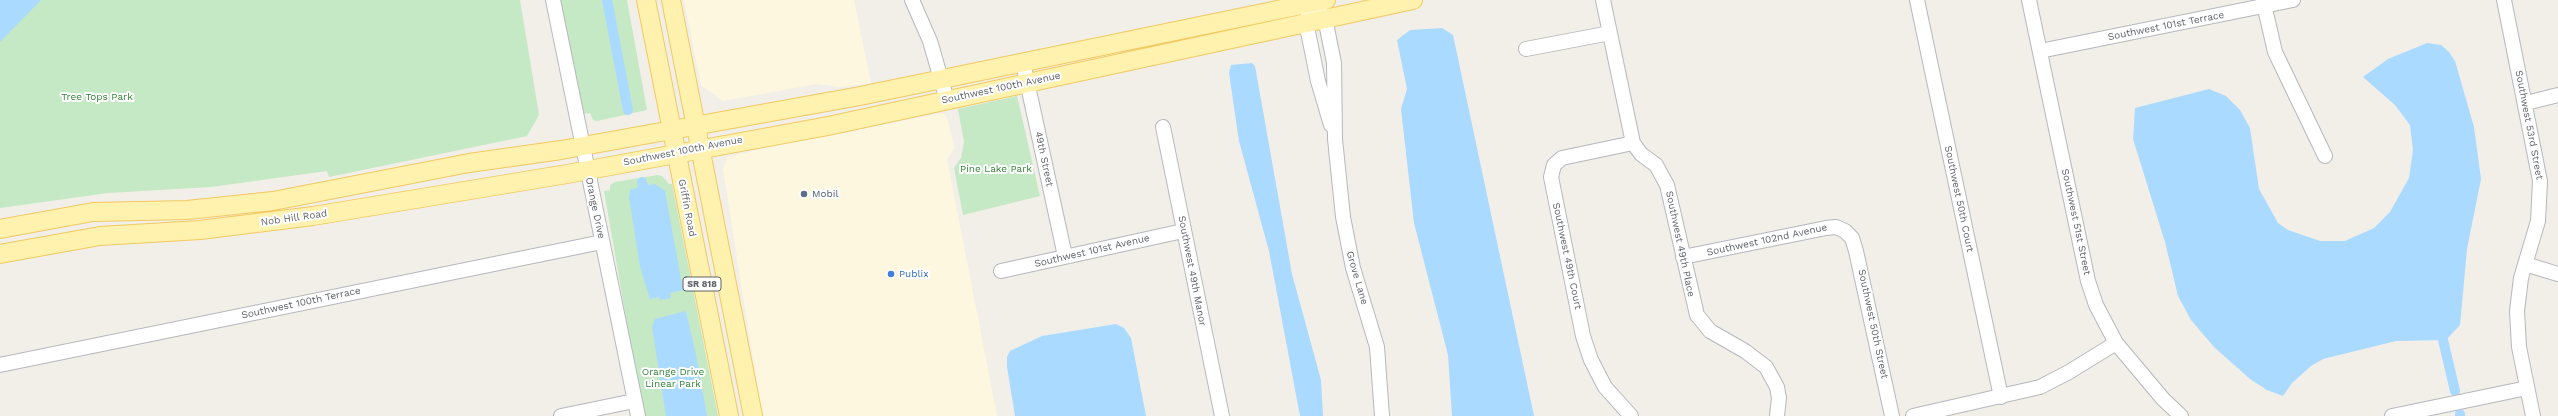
<!DOCTYPE html>
<html>
<head>
<meta charset="utf-8">
<style>
  body { margin:0 }
  canvas { display:block; background:#f1efe8 }
</style>
</head>
<body>
<canvas width="2558" height="416"></canvas>
<script>
const c = document.querySelector('canvas').getContext('2d');
c.lineJoin = 'round';
function fill(path, color) { c.fillStyle = color; c.fill(path, 'evenodd'); }
const toPath = rows => new Path2D(rows.map(r => 'M' + r).join(''));
function trace(path, color, width, dash) { c.strokeStyle = color; c.lineWidth = width; c.lineCap = dash ? 'butt' : 'round'; c.setLineDash(dash || []); c.stroke(path); }
function write(font, color, halo, rows, align = 'center') {
  c.font = font + ' "Work Sans",sans-serif'; c.lineWidth = 4; c.setLineDash([]); c.textBaseline = 'middle'; c.strokeStyle = halo; c.fillStyle = color; for (const [text, x, y, turn = 0] of rows) {
    c.save(); c.translate(x, y); c.rotate((+turn || 0) * Math.PI / 180); c.textAlign = isNaN(turn) ? turn : align; if (halo) c.strokeText(text, 0, 0); c.fillText(text, 0, 0); c.restore();
  }
}
const commercial = toPath([
  [684,0,854,0,871,83,839,87,817,84,723,101,701,85],
  [943,113,947,118,955,148,947,159,997,416,762,416,723,169,728,157,773,146]
]);
const green = toPath([
  [0,0,520,0,539,115,527,136,329,177,327,171,211,187,108,193,0,208],
  [560,0,627,0,647,110,597,121,593,120,590,113,583,114],
  [1017,96,1040,196,963,215,954,168,961,158,964,142,958,109],
  [658,175,662,176,669,184,672,184,718,416,643,416,604,191,610,190,610,185,615,182]
]);
const water = toPath([
  [0,0,41,0,0,42],
  [1442,28,1453,35,1534,416,1452,416,1448,355,1414,223,1401,109,1407,89,1397,40,1410,30],
  [2427,43,2441,45,2449,52,2455,61,2474,127,2481,179,2467,249,2460,325,2446,340,2396,341,2323,359,2311,366,2292,383,2283,396,2267,390,2250,379,2214,347,2191,320,2178,296,2165,242,2133,139,2135,108,2209,89,2226,96,2240,110,2250,128,2259,189,2278,223,2288,230,2320,241,2345,241,2374,228,2390,212,2409,178,2413,150,2410,125,2395,105,2363,77,2388,59],
  [1252,63,1255,66,1292,274,1321,380,1323,416,1300,416,1269,251,1239,141,1229,73,1231,65],
  [655,184,665,191,683,290,670,293,671,298,660,300,659,297,650,299,640,267,629,197,631,189],
  [686,311,696,355,707,416,666,416,652,327,655,319],
  [1116,324,1124,328,1131,338,1146,416,1015,416,1007,367,1007,357,1010,351,1042,336]
]);
const canal = toPath([
  [607,0,628,110],
  [642,182,646,199],
  [2443,340,2455,391],
  [2460,414,2460,416]
]);
const minor = toPath([
  [553,0,638,416],
  [912,0,930,41,947,100],
  [1603,0,1633,143,1641,154,1656,165,1667,185,1697,315,1710,331,1745,351,1766,367,1777,387,1779,398,1777,416],
  [1917,0,2001,397],
  [2029,0,2088,281,2096,305,2116,343,2163,399,2181,416],
  [2263,0,2275,52,2325,156],
  [2504,0,2540,181,2538,221,2521,278,2517,311,2519,347,2533,416],
  [1312,3,1306,22,1318,81,1331,125],
  [1319,11,1325,18,1334,63,1335,139,1343,217,1353,268,1377,347,1382,416],
  [1526,49,1610,33],
  [2040,51,2293,0],
  [1023,63,1065,256],
  [2526,103,2558,95],
  [1163,127,1222,416],
  [1683,257,1826,228,1836,227,1845,231,1852,238,1856,251,1892,416],
  [2525,264,2558,274],
  [1001,271,1183,231],
  [0,365,602,242],
  [561,416,634,401],
  [1631,416,1605,387,1591,360,1583,336,1551,177,1554,165,1562,158,1633,143],
  [1913,416,2040,387,2069,372,2116,343],
  [2392,416,2527,388]
]);
const major = toPath([
  [646,0,729,416],
  [671,0,753,416],
  [0,229,93,212,187,210,273,201,469,163,561,150,860,96,1326,0],
  [0,254,100,236,200,230,313,216,567,174,828,126,1413,0]
]);
const markers = [
  [804,194,4,"#5c6f8a"],
  [891,274,4,"#3f7fe0"]
];
const shields = [
  [702,284,38]
];
const shieldNames = [
  ["SR 818",702,284]
];
const streetNames = [
  ["Southwest 101st Terrace",2166,26,-11],
  ["Southwest 100th Avenue",1001,88,-12],
  ["Southwest 53rd Street",2529,125,79],
  ["Southwest 100th Avenue",683,151,-11],
  ["49th Street",1044,159,78],
  ["Southwest 50th Court",1959,199,78],
  ["Orange Drive",595,208,78],
  ["Griffin Road",687,208,79],
  ["Nob Hill Road",294,218,-8],
  ["Southwest 51st Street",2076,222,78],
  ["Southwest 102nd Avenue",1767,240,-12],
  ["Southwest 49th Place",1680,244,78],
  ["Southwest 101st Avenue",1092,251,-13],
  ["Southwest 49th Court",1567,256,78],
  ["Southwest 49th Manor",1192,271,79],
  ["Grove Lane",1357,278,74],
  ["Southwest 100th Terrace",301,303,-12],
  ["Southwest 50th Street",1873,324,78]
];
const parkNames = [
  ["Tree Tops Park",97,97],
  ["Pine Lake Park",996,169],
  ["Orange Drive",673,372],
  ["Linear Park",673,384]
];
const serviceNames = [
  ["Mobil",812,194]
];
const shopNames = [
  ["Publix",899,274]
];
fill(commercial, '#fef7e0');
fill(green, '#c5e8c5');
fill(water, '#aadaff');
trace(canal, '#aadaff', 10);
trace(minor, '#b5b8bc', 16);
trace(major, '#f2c960', 20);
trace(minor, '#fff', 14);
trace(major, '#fff2af', 18);
for (const [x, y, r, color] of markers) { const dot = new Path2D(); dot.arc(x, y, r, 0, 2 * Math.PI); c.fillStyle = color; c.fill(dot); trace(dot, '#fff', 1.5); }
for (const [x, y, w] of shields) { const box = new Path2D(); box.roundRect(x - w / 2, y - 7, w, 14, 3); c.fillStyle = '#fff'; c.fill(box); trace(box, '#5f6368', 1); }
write('bold 9px', '#5f6368', null, shieldNames);
write('10px', '#5f6368', '#fff', streetNames);
write('10px', '#348238', '#fff', parkNames);
write('10px', '#4e5e75', '#fff', serviceNames, 'left');
write('10px', '#366cbe', '#fff', shopNames, 'left');
</script>
</body>
</html>
